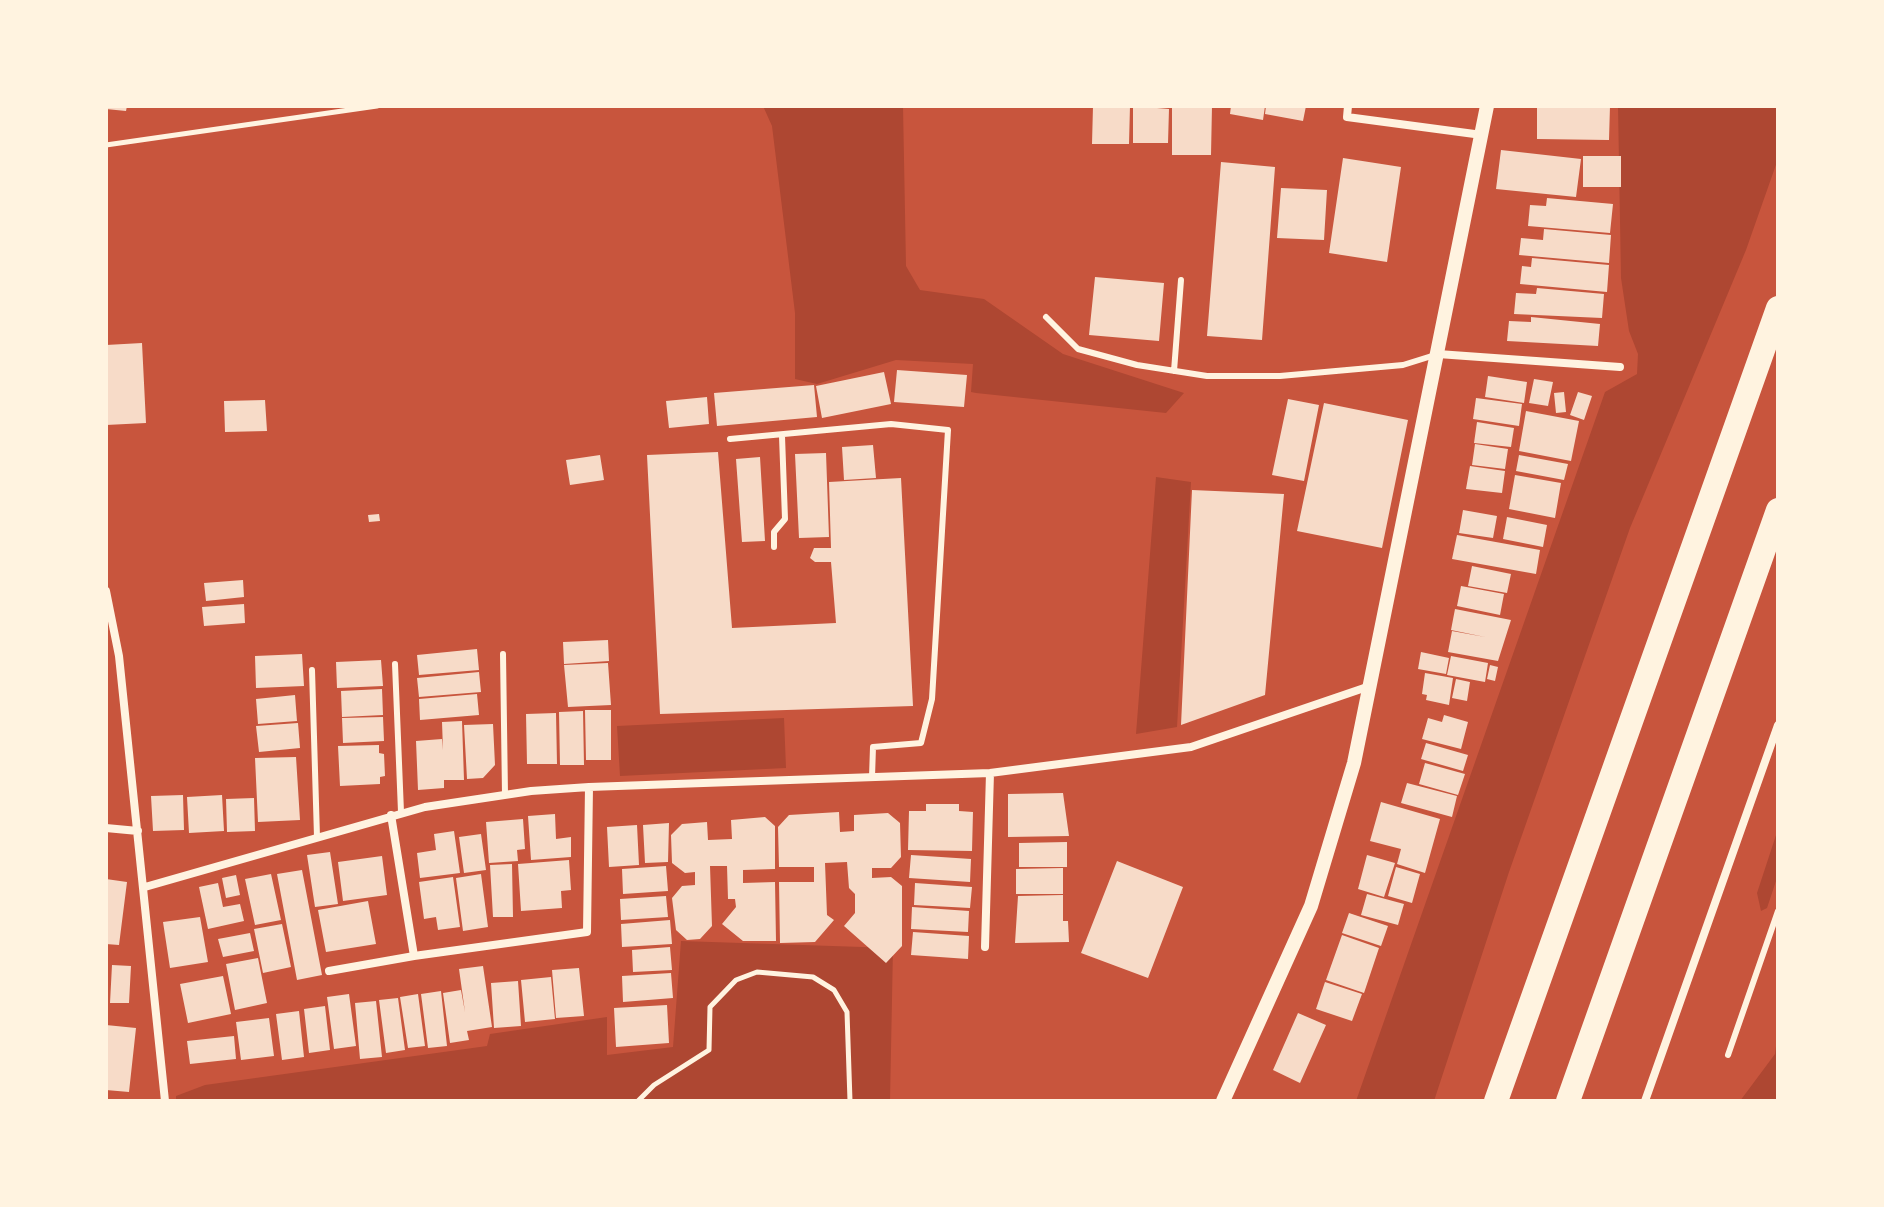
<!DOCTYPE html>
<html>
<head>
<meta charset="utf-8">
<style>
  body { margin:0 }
  #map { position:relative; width:1884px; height:1207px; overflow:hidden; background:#c8553d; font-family:"Fira Sans Condensed",sans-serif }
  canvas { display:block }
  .frame { position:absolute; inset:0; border:108px solid #fff3e0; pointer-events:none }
</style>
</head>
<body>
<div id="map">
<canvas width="1884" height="1207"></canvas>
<div class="frame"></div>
</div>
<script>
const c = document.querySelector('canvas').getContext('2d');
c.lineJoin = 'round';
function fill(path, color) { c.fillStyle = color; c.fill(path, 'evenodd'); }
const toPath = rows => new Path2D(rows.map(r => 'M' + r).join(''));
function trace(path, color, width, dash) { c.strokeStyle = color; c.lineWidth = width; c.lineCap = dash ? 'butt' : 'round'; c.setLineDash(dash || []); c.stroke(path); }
const green = toPath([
  [763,106,903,106,906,266,920,290,984,299,1063,354,1184,393,1166,413,976,393,971,392,973,364,896,360,817,384,795,379,795,313,772,126],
  [1618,106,1778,106,1778,159,1746,250,1630,528,1509,872,1434,1101,1356,1101,1605,392,1637,374,1638,354,1629,331,1621,278],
  [1156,477,1191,482,1177,727,1136,734],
  [784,718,786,768,620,776,617,726],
  [1778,829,1778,875,1767,908,1761,911,1757,893],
  [681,941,893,948,890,1101,176,1101,176,1096,205,1085,487,1046,490,1034,607,1017,607,1055,673,1047],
  [1778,1031,1778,1101,1740,1101,1775,1054]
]);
const building = toPath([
  [106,106,127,106,126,111,106,109],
  [1093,106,1130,106,1129,144,1092,144],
  [1133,106,1169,109,1168,143,1133,143],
  [1172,106,1212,106,1211,155,1172,155],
  [1231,106,1265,106,1263,120,1230,114],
  [1266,106,1306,106,1303,121,1265,114],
  [1537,106,1610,106,1609,140,1537,139],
  [1501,150,1581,159,1576,197,1496,189],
  [1583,156,1621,156,1621,187,1583,187],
  [1343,158,1401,167,1387,262,1329,253],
  [1221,162,1275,167,1262,340,1207,336],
  [1281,188,1327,190,1324,240,1277,238],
  [1547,198,1613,204,1610,233,1528,226,1530,205,1546,206],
  [1544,229,1611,235,1609,263,1519,255,1521,238,1543,240],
  [1532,258,1609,265,1607,292,1520,284,1522,266,1531,267],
  [1095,277,1164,283,1159,341,1089,335],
  [1537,288,1604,294,1602,318,1514,314,1516,293,1536,294],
  [1531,317,1600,324,1598,346,1507,341,1509,321,1531,322],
  [142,343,146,423,106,425,106,345],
  [897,370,967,375,964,407,894,402],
  [884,372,891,404,822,418,816,386],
  [1488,376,1527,382,1524,403,1485,397],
  [1534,379,1553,382,1548,406,1529,403],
  [814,385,817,417,717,426,714,393],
  [1564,392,1566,412,1556,413,1554,393],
  [1578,392,1592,396,1584,420,1570,415],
  [707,397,709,424,669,428,666,401],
  [1476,398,1522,404,1519,426,1473,419],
  [1288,399,1319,405,1304,481,1272,475],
  [265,400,267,431,225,432,224,401],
  [1324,403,1408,420,1382,548,1297,531],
  [1526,411,1579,421,1571,461,1519,451],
  [1477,422,1514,428,1511,447,1474,443],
  [1475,444,1508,449,1505,469,1472,465],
  [873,445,876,478,844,480,842,447],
  [718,452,732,628,836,623,831,562,815,562,810,558,814,548,831,548,829,482,901,478,913,706,660,714,647,455],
  [826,453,829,537,799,538,795,454],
  [600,455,604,480,570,485,566,460],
  [1519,455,1568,464,1564,480,1516,471],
  [760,457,765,541,742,542,736,459],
  [1470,466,1505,471,1502,493,1466,489],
  [1515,475,1561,483,1555,518,1509,509],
  [1192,490,1284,494,1265,695,1181,725],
  [1463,510,1497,516,1493,538,1459,533],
  [379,514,380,521,369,522,368,515],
  [1507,517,1547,525,1543,547,1503,539],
  [1457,535,1540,550,1536,574,1452,559],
  [1472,566,1511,574,1507,593,1468,586],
  [243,580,244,597,206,601,204,583],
  [1461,586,1504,594,1500,615,1457,606],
  [244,604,245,623,204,626,202,607],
  [1455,609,1511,620,1498,661,1448,652,1452,631,1485,637,1451,630],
  [608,640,609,661,564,664,563,642],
  [477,649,479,670,419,675,417,655],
  [1421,652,1449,658,1446,674,1418,669],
  [302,654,304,686,256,688,255,656],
  [1451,656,1488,663,1485,682,1447,675],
  [381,660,383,686,337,688,336,662],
  [608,663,611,705,568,707,564,665],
  [1490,665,1498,667,1495,681,1487,679],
  [479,672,481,692,419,697,417,678],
  [1425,673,1453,678,1449,705,1426,700,1427,695,1422,694],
  [1456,679,1470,682,1467,701,1452,698],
  [382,689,383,715,342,717,341,691],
  [477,694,479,715,420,720,419,699],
  [295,695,297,721,258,724,256,699],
  [585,710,611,710,611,760,586,760],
  [583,711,584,765,560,765,559,712],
  [556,713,557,764,527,764,526,714],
  [1444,715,1468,722,1461,749,1422,739,1428,718,1442,722],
  [383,717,384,741,343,743,342,718],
  [462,721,464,780,444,780,444,788,418,790,416,741,442,739,443,750,442,722],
  [298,723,300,748,259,752,256,726],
  [493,724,495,765,483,778,467,779,464,725],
  [1426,743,1468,755,1463,771,1421,759],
  [379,745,379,753,384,754,385,776,380,777,380,784,340,786,338,746],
  [296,757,300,820,258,822,255,758],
  [1425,763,1465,774,1458,795,1419,784],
  [1407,783,1457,796,1452,817,1401,803],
  [1063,793,1069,836,1008,837,1008,794],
  [183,795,184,830,153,831,151,796],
  [222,795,224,831,189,833,187,797],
  [254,798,255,831,227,832,226,799],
  [1381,802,1440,819,1425,873,1397,864,1401,849,1370,841],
  [926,804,959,804,959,811,973,812,972,851,908,850,909,811,926,811],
  [839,812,840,832,854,831,854,815,888,813,900,823,901,857,891,868,872,868,872,878,891,877,902,886,902,946,886,963,844,926,855,913,855,894,849,888,847,862,825,863,827,915,834,920,815,942,780,943,779,882,814,882,814,867,779,867,778,827,789,815],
  [555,814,556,839,571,837,571,857,531,860,528,816],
  [765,817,775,826,775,869,743,870,743,883,775,882,776,941,743,941,722,924,736,907,735,899,728,899,727,866,710,866,712,926,700,939,687,940,676,930,672,898,682,886,695,885,695,872,685,873,672,863,671,835,682,824,707,822,708,840,732,839,731,820],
  [523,819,525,849,517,850,518,861,489,863,486,822],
  [669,823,668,862,645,863,643,825],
  [637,825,639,865,609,867,607,827],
  [454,831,460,873,420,878,417,853,436,850,434,834],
  [481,834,486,870,464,873,459,837],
  [1067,842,1067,867,1019,867,1019,843],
  [330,852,338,904,315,907,307,855],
  [911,855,971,859,970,882,909,878],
  [1367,855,1395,863,1384,897,1358,889],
  [382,856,387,895,343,901,338,862],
  [569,860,571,890,561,891,562,908,521,911,518,864],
  [1117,861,1183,887,1148,978,1081,953],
  [512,864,513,917,493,917,490,865],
  [666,866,668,891,623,894,622,869],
  [1396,867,1420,874,1412,903,1388,896],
  [1063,868,1063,894,1016,894,1016,869],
  [302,870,322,975,297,980,277,874],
  [271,874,281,920,255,925,245,879],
  [481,874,488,927,463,931,456,878],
  [236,875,240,895,226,898,222,878],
  [453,877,460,927,438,930,436,917,424,919,419,882],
  [106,879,127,882,119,945,106,944],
  [218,883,223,907,240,904,244,921,208,929,199,887],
  [915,883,972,887,970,908,914,905],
  [1367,894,1404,904,1398,925,1361,915],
  [1063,895,1063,921,1068,921,1069,942,1015,943,1018,896],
  [666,896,668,917,621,920,620,899],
  [368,901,376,944,326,952,318,910],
  [912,907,969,911,968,932,911,929],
  [1349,913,1388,926,1381,946,1342,933],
  [200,917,208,962,170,968,163,922],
  [670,920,672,944,622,947,621,924],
  [282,924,291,967,263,973,254,929],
  [913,932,969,936,968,959,911,955],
  [250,933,254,951,223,957,218,939],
  [1342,935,1379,948,1364,993,1326,980],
  [670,947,672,970,633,972,632,950],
  [258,958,267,1003,235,1010,226,964],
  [112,965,131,966,129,1003,110,1003],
  [483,966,492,1027,467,1031,469,1040,450,1043,443,993,461,990,465,1012,459,969],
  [579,968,584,1016,556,1018,552,970],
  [671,973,673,998,623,1002,622,976],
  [223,976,231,1014,188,1023,180,984],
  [551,977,555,1019,525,1022,521,980],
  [518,981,521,1026,494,1028,491,983],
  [1325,982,1362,994,1352,1021,1316,1009],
  [441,991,447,1046,428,1048,421,994],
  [349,994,356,1046,334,1049,327,997],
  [418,994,425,1046,408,1048,400,997],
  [398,998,405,1050,386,1053,379,1000],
  [376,1001,382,1057,360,1059,355,1003],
  [667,1005,669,1043,616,1047,614,1008],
  [325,1006,330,1050,309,1053,304,1009],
  [299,1011,304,1057,282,1060,276,1014],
  [1298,1013,1326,1025,1300,1083,1273,1070],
  [269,1018,274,1056,241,1060,236,1022],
  [106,1025,136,1028,129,1092,106,1090],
  [234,1036,236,1059,190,1064,187,1041]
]);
const path = toPath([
  [106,145,377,106],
  [638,1101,654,1085,709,1050,710,1007,736,980,757,972,813,977,834,990,847,1012,850,1101]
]);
const service = toPath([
  [1046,317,1078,349,1137,365,1207,376,1280,376,1403,365,1435,355],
  [1174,371,1181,280],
  [730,439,891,424,948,430,932,699,921,743,873,747,872,777],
  [774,547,774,532,785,519,782,436],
  [503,654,505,795],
  [395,664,401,812],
  [312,670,317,837],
  [1728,1055,1778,911]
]);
const minor = toPath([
  [1348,106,1347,117,1482,135],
  [1438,354,1620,367],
  [106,591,119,656,165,1101],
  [391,815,414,956,587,932,589,787],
  [106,828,138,831],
  [145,887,425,807,531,791,589,787,990,773,1191,747,1370,686],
  [985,947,990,773],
  [329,971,414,956],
  [1645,1101,1778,725]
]);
const tertiary = toPath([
  [1223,1101,1311,906,1354,763,1487,106]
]);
const motorway = toPath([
  [1496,1101,1778,308],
  [1568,1101,1778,510]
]);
fill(green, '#ae4732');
fill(building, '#f7dbc8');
trace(path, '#fff3e0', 5);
trace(service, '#fff3e0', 6);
trace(minor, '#fff3e0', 8);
trace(tertiary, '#fff3e0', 14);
trace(motorway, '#fff3e0', 24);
</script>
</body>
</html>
